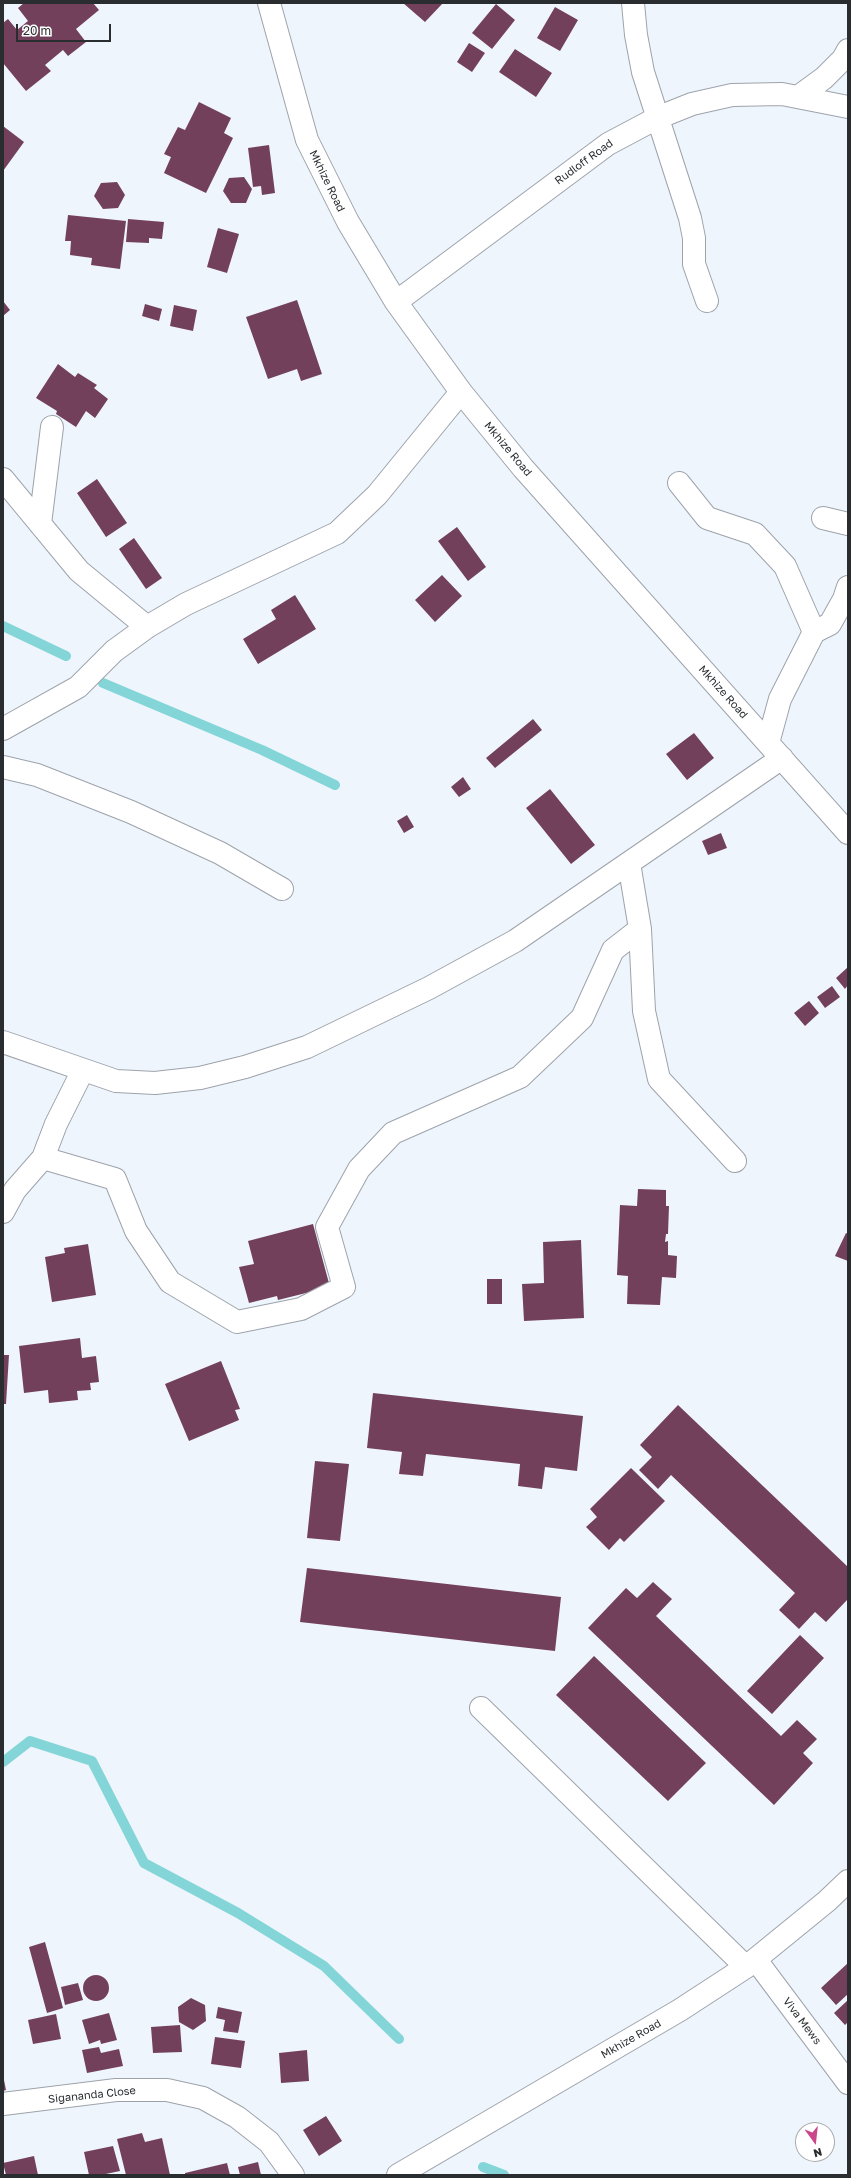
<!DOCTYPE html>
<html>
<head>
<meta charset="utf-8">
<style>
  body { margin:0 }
  #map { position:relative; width:851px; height:2178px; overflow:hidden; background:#eef5fd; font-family:"Golos Text",sans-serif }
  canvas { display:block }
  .frame { position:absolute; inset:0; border:4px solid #2a2d30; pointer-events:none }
  .north { position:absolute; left:795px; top:2122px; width:40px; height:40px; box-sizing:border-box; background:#fff; border:1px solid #aaabac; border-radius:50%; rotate:165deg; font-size:11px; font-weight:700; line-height:16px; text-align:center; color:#2a2d30 }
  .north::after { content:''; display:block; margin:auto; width:14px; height:18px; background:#ca478c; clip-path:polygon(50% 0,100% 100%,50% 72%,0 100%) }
  .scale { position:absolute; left:16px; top:24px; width:95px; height:18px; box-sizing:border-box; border:2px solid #2a2d30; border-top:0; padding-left:5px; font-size:12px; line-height:14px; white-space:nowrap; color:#2a2d30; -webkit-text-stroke:3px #fff; paint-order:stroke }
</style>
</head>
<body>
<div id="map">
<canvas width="851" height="2178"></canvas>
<div class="frame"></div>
<div class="north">N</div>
<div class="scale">20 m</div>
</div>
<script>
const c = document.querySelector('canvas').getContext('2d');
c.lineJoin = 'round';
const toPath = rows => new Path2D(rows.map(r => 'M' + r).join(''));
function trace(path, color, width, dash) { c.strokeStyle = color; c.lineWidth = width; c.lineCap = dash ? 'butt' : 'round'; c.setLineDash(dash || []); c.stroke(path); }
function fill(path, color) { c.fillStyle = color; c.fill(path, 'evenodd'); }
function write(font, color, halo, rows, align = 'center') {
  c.font = font + ' "Golos Text",sans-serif'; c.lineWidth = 4; c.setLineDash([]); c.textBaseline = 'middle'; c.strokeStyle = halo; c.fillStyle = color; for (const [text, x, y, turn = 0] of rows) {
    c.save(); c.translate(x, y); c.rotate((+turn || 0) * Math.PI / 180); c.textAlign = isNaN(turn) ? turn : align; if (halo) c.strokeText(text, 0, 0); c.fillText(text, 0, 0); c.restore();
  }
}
const stream = toPath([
  [3,626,66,656],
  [103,683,262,750,335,785],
  [3,1762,30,1741,92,1761,144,1863,238,1913,324,1966,399,2039],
  [483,2167,504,2175]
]);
const building = toPath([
  [24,3,93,3,99,10,76,29,86,42,68,56,63,50,45,65,51,71,26,91,3,63,3,23,8,19,17,30,28,21,18,8],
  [403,3,443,3,425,22],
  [496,4,515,20,492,49,472,33],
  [555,7,578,20,560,51,537,38],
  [469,43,485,53,472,72,457,62],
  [515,49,552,73,536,97,499,72],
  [199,102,231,118,224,133,233,138,206,193,164,173,171,157,164,154,178,127,185,130],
  [3,126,24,142,3,171],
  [269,145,275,193,262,195,261,186,253,187,248,148],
  [244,177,252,189,246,203,231,203,223,191,229,178],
  [117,182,125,195,118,208,103,209,94,196,101,183],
  [68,215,126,221,120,269,91,265,92,258,70,255,71,241,65,241],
  [128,219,164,222,162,239,149,238,149,243,126,242],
  [218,228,239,234,227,273,207,267],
  [297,300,322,374,301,381,297,369,268,379,246,317],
  [3,301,10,310,3,316],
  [145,304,162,309,159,321,142,316],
  [174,305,197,310,193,331,170,326],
  [58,364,75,377,78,373,97,385,94,388,108,399,95,418,86,411,76,427,56,414,57,411,36,398],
  [97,479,127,523,106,537,77,493],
  [457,527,486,567,468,581,438,541],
  [134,538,162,578,146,589,119,549],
  [442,575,462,596,435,622,415,600],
  [295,595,316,629,258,664,243,639,276,619,271,610],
  [533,719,542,730,495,768,486,758],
  [694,733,714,758,687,780,666,754],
  [463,777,471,789,459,797,451,787],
  [550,789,595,845,571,864,526,808],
  [407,815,414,827,404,833,397,821],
  [721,833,727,848,708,855,702,841],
  [848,967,848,985,845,989,836,978],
  [832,986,840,997,825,1008,817,997],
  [809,1001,819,1013,805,1026,794,1013],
  [638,1189,666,1190,666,1206,669,1206,668,1234,666,1234,665,1242,668,1241,668,1255,677,1256,676,1278,662,1277,660,1305,627,1304,628,1276,617,1275,620,1205,637,1206],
  [313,1224,330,1287,278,1300,277,1296,249,1303,239,1267,254,1264,248,1241],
  [846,1233,848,1234,848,1261,835,1256],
  [581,1240,584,1318,524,1321,522,1284,544,1283,543,1242],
  [88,1244,96,1295,52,1302,45,1257,65,1253,64,1248],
  [487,1279,502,1279,502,1304,487,1304],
  [80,1338,82,1358,96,1356,99,1382,90,1383,91,1390,77,1391,78,1400,49,1403,48,1390,24,1393,19,1346],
  [3,1355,9,1355,6,1404,3,1404],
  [221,1361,240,1409,235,1410,239,1420,189,1441,165,1384],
  [373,1393,583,1416,577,1471,545,1467,542,1489,518,1486,520,1464,426,1454,423,1476,399,1474,402,1452,367,1448],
  [678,1405,848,1567,848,1599,826,1622,815,1612,799,1629,779,1610,795,1593,671,1475,658,1489,639,1470,652,1457,640,1445],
  [315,1461,349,1464,340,1541,307,1538],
  [631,1468,665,1501,624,1542,620,1538,609,1550,586,1527,597,1517,590,1509],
  [307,1568,561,1597,555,1651,300,1622],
  [653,1582,672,1599,656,1616,781,1736,797,1720,817,1739,803,1753,813,1763,774,1805,588,1628,626,1588,637,1598],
  [800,1635,824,1658,772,1714,747,1691],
  [594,1656,706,1763,668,1801,556,1695],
  [45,1942,63,2008,47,2013,29,1947],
  [848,1963,848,1994,836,2005,821,1988],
  '83 1988a13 13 0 1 1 26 0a13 13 0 1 1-26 0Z',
  [78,1983,83,2000,65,2005,61,1987],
  [191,1998,205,2005,206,2021,193,2030,179,2022,178,2007],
  [848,2000,848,2022,845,2025,834,2013],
  [218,2007,242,2012,238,2033,223,2031,225,2020,216,2018],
  [109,2013,117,2040,101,2044,100,2040,89,2044,82,2020],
  [56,2014,61,2039,33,2044,28,2020],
  [180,2025,182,2052,153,2053,151,2027],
  [215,2037,245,2041,241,2068,211,2064],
  [99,2047,101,2053,119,2049,123,2066,87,2073,82,2050],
  [307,2050,309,2081,281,2083,279,2053],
  [3,2075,6,2090,3,2091],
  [326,2116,342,2141,319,2156,303,2130],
  [142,2133,145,2142,162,2138,170,2175,126,2175,117,2139],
  [113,2146,120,2171,101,2175,89,2175,84,2152],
  [34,2156,38,2175,6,2175,3,2163],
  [258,2162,261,2175,240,2175,238,2167],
  [227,2163,230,2175,185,2175,185,2173]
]);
const minor = toPath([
  [269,3,307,140,348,222,396,302,461,392,523,468,848,833],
  [633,3,636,35,643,72,690,218,694,238,694,264,707,301],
  [798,97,824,78,843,59,848,50],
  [396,302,608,144,657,118,692,104,732,95,782,94,848,107],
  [3,479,79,571,147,627],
  [679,483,707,518,755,534,785,566,814,632,780,699,768,743],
  [823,518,848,524],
  [40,524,52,427],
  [814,632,830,624,844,599,848,587],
  [3,729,78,687,114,651,147,627,186,604,337,533,377,495,461,392],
  [3,767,37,775,131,812,220,853,282,889],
  [640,929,644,1011,659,1079,735,1161],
  [3,1042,116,1081,155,1083,200,1078,245,1067,307,1047,429,988,515,941,782,758],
  [43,1158,115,1179,136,1231,170,1282,237,1322,301,1309,344,1287,327,1227,359,1169,393,1133,520,1077,582,1018,613,950,640,929,629,863],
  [3,1212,15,1190,43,1158,56,1124,83,1070],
  [481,1708,746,1967],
  [756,1960,848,2083],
  [3,2104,116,2090,167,2090,203,2098,237,2117,269,2142,293,2175],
  [398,2175,680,2010,746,1967,827,1901,848,1881]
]);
const streetNames = [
  ["Rudloff Road",584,162,-36],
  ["Mkhize Road",327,181,64],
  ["Mkhize Road",508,449,50],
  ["Mkhize Road",723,692,48],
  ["Viva Mews",802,2021,53],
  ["Mkhize Road",631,2039,-30],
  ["Sigananda Close",92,2095,-6]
];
trace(stream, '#84d5d8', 10);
fill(building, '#73405b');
trace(minor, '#9ea3ab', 24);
trace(minor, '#fff', 22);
write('11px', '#2a2d30', '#fff', streetNames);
</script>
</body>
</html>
